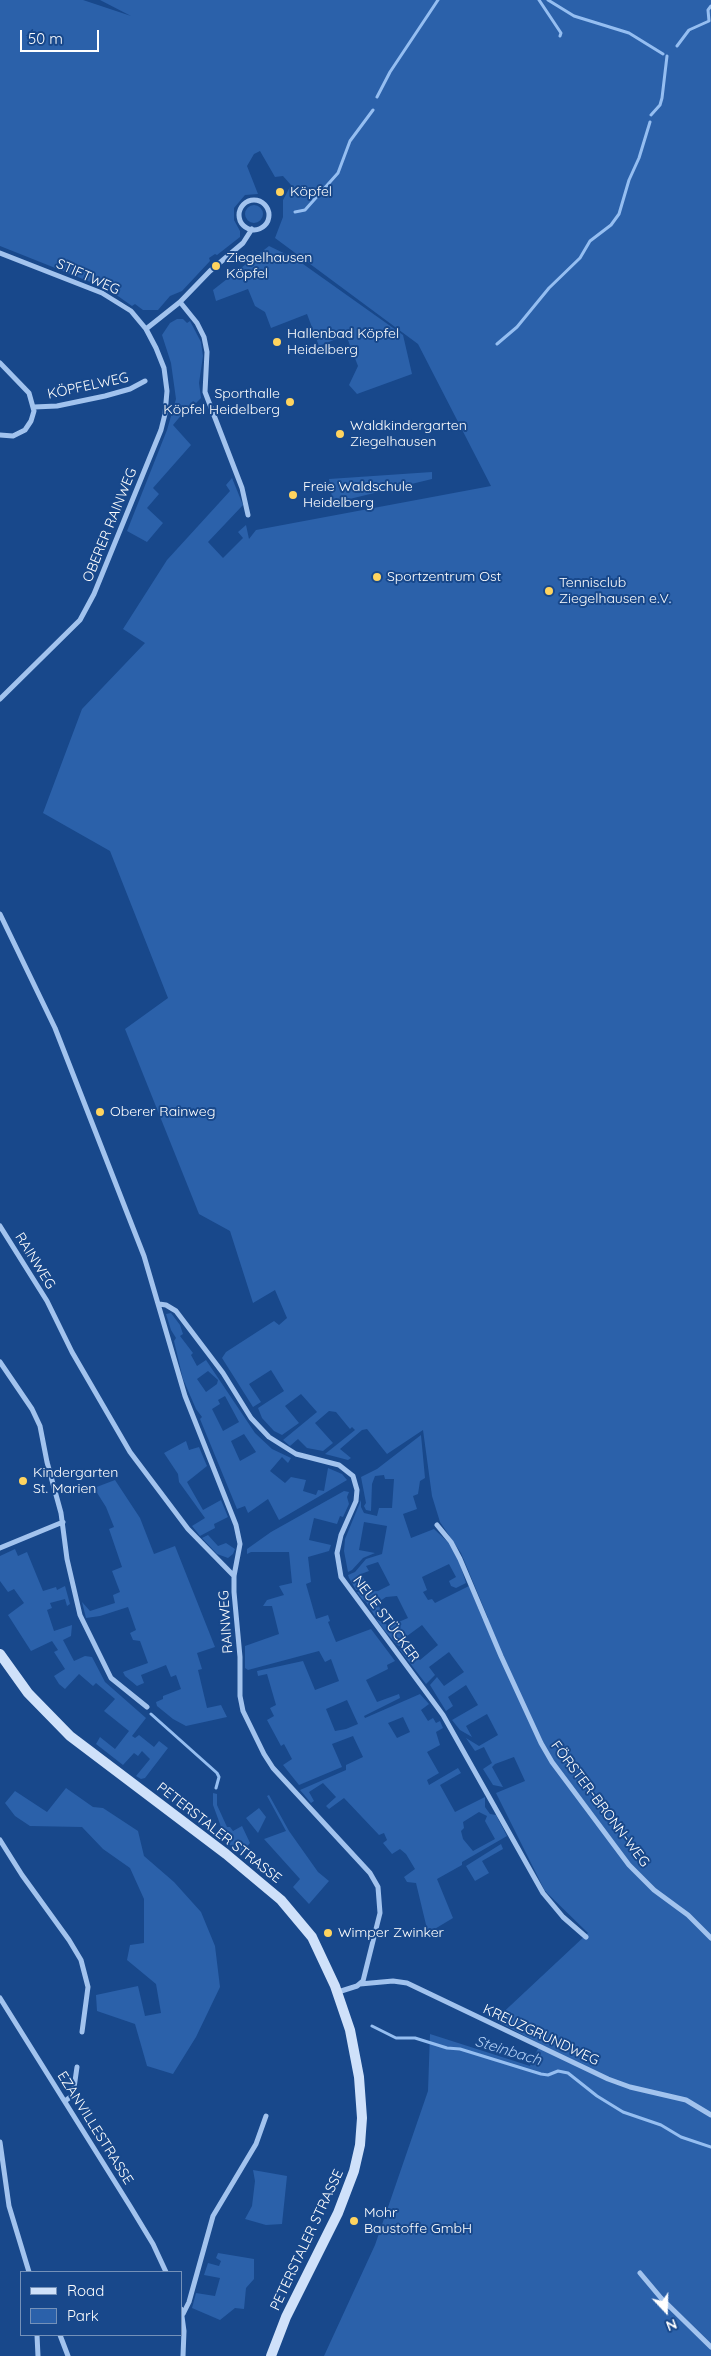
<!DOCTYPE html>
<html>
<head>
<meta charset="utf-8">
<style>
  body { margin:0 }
  #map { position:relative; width:711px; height:2356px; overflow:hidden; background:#18488b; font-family:Quicksand,sans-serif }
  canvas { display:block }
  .legend { position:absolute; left:20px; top:2271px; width:162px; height:65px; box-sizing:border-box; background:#18488b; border:1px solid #7491b9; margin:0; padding:6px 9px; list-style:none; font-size:15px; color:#fff }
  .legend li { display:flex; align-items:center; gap:10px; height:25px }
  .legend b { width:25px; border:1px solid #7491b9 }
  .north { position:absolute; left:641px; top:2286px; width:50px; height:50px; -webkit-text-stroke:4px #18488b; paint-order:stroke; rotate:159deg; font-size:14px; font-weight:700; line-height:20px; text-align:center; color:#fff }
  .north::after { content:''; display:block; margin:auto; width:18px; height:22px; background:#fff; clip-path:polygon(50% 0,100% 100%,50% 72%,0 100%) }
  .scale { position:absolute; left:20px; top:30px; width:79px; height:22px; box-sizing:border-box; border:2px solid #fff; border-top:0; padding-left:6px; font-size:15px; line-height:18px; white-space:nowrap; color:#fff; -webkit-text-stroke:4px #18488b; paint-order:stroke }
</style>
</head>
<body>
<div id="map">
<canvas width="711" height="2356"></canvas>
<ul class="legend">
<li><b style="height:6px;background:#cfe1fa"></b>Road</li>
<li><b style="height:14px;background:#2b61aa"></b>Park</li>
</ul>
<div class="north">N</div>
<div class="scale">50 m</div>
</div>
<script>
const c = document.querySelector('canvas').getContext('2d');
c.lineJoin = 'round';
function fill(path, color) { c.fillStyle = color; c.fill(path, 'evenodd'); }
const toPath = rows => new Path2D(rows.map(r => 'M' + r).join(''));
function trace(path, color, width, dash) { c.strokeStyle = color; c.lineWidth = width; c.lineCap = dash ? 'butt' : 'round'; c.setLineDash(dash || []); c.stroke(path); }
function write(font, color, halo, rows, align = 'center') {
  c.font = font + ' Quicksand,sans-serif'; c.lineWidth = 4; c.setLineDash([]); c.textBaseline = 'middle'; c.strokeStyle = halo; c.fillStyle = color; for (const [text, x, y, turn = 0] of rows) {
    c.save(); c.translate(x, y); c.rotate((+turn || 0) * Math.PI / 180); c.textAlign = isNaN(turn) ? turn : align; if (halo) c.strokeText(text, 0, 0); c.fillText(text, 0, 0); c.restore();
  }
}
const green = toPath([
  [0,0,83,0,131,16,100,0,711,0,711,2356,324,2356,375,2245,428,2091,430,2034,530,2066,540,2044,495,2020,588,1933,545,1891,496,1793,525,1781,514,1757,495,1764,492,1767,503,1787,493,1785,483,1769,492,1763,484,1747,475,1751,466,1738,479,1746,498,1735,487,1714,466,1726,472,1737,460,1730,452,1720,478,1705,466,1685,448,1697,453,1706,446,1711,430,1685,437,1677,444,1686,464,1672,449,1652,429,1667,435,1675,426,1684,399,1649,420,1660,438,1645,422,1625,403,1639,410,1650,397,1645,385,1631,376,1619,389,1626,408,1618,397,1596,386,1597,377,1603,388,1622,379,1615,375,1616,366,1602,362,1599,357,1592,378,1591,390,1585,378,1562,366,1566,369,1571,361,1574,370,1590,356,1590,349,1578,348,1575,355,1572,366,1559,382,1554,387,1526,364,1522,359,1550,375,1553,363,1558,352,1570,348,1572,344,1551,345,1539,361,1500,361,1507,364,1513,377,1516,379,1508,392,1508,394,1479,385,1479,384,1475,375,1476,372,1484,371,1511,366,1510,364,1506,366,1503,361,1477,377,1469,421,1435,425,1478,420,1481,418,1494,413,1496,417,1509,403,1514,411,1538,434,1529,450,1544,458,1558,466,1583,456,1588,451,1586,449,1581,456,1577,449,1564,422,1577,427,1590,423,1592,428,1600,432,1599,435,1603,469,1586,483,1620,488,1618,461,1553,440,1522,432,1496,423,1430,387,1454,367,1429,362,1430,340,1449,351,1458,348,1460,325,1454,355,1430,352,1427,350,1429,336,1412,329,1411,315,1423,333,1443,323,1451,307,1448,298,1439,290,1446,283,1440,317,1412,301,1394,285,1406,299,1423,282,1435,274,1431,262,1418,258,1408,284,1391,271,1370,249,1384,261,1402,253,1407,222,1358,226,1352,274,1321,279,1325,287,1318,275,1290,253,1303,230,1231,199,1214,125,1029,168,998,110,851,43,813,82,709,145,643,123,629,167,560,230,491,226,485,232,478,243,505,208,542,223,558,243,538,238,532,246,525,249,539,256,530,491,486,418,344,275,238,283,217,283,200,291,185,283,176,275,177,260,151,254,154,247,166,258,194,245,195,234,208,234,220,240,231,240,237,217,255,215,254,209,258,210,261,182,291,170,296,158,310,143,310,135,304,132,306,108,289,0,246],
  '245 214a9 9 0 1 1 18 0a9 9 0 1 1-18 0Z',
  [269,246,296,259,403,335,412,374,357,394,349,385,358,366,346,335,319,346,307,314,271,328,265,312,255,306,248,289,216,301,213,290],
  [177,319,183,319,187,323,190,321,201,342,203,356,199,383,201,398,196,403,193,401,173,425,191,445,153,488,159,494,147,508,163,523,147,542,127,531,167,430,176,399,171,363,162,335,170,323],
  [432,472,432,479,333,503,329,479],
  [171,1313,180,1325,183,1334,180,1336,193,1353,191,1355,197,1366,206,1360,255,1433,272,1449,291,1458,288,1463,282,1457,270,1471,285,1483,291,1477,306,1480,303,1491,316,1495,318,1490,324,1491,328,1468,342,1474,347,1480,279,1520,268,1499,248,1513,245,1506,237,1509,200,1419,202,1417,196,1409,183,1379,174,1341,176,1338,171,1330,166,1314],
  [208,1371,218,1380,217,1384,206,1392,197,1379],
  [225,1396,239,1422,223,1431,212,1409,220,1404,218,1400],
  [244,1434,256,1452,240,1461,231,1441],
  [186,1441,189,1450,199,1447,207,1466,187,1482,203,1510,221,1500,228,1517,214,1524,215,1528,200,1536,192,1526,205,1518,179,1482,178,1474,164,1453],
  [115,1480,140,1518,154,1554,175,1546,215,1647,197,1653,202,1669,198,1670,207,1708,221,1705,227,1717,186,1726,173,1719,157,1706,156,1702,163,1699,163,1696,181,1689,176,1675,171,1677,166,1665,141,1675,144,1683,137,1686,125,1676,123,1672,148,1663,140,1641,133,1640,130,1633,136,1630,128,1607,100,1616,86,1618,82,1602,90,1611,115,1603,113,1595,120,1592,112,1571,122,1567,109,1529,114,1527,106,1507,94,1488],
  [344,1491,349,1492,347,1497,349,1504,343,1517,340,1516,337,1524,314,1518,309,1540,331,1545,329,1551,308,1557,311,1582,306,1584,316,1619,328,1615,330,1621,328,1622,336,1642,371,1629,395,1661,387,1665,388,1669,366,1680,377,1702,399,1694,400,1698,364,1716,365,1718,420,1694,429,1704,421,1710,428,1721,433,1718,436,1723,440,1721,443,1728,436,1732,440,1745,427,1752,439,1773,427,1780,429,1785,458,1768,461,1773,440,1785,455,1812,485,1797,485,1807,490,1814,496,1815,507,1836,462,1862,462,1865,437,1879,453,1918,428,1933,416,1883,407,1882,404,1877,415,1869,406,1854,400,1849,392,1854,383,1843,387,1840,384,1833,379,1835,344,1798,329,1809,326,1806,336,1797,323,1783,309,1792,314,1801,311,1803,300,1790,346,1770,346,1765,363,1757,353,1736,332,1744,342,1767,299,1785,283,1765,292,1759,284,1744,281,1746,267,1720,274,1716,270,1708,276,1705,267,1674,258,1676,257,1671,303,1661,315,1690,339,1681,331,1659,325,1662,319,1651,248,1670,245,1668,245,1646,279,1634,272,1606,263,1606,267,1600,284,1595,279,1586,292,1583,289,1552,251,1552,247,1554,247,1549,271,1532],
  [347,1700,358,1724,346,1729,335,1731,326,1709],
  [403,1717,410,1732,397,1738,388,1723],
  [479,1812,487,1816,485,1821,495,1839,473,1851,463,1839,461,1831,464,1828,463,1822],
  [208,1535,218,1546,226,1543,235,1549,233,1554,228,1558,217,1554,202,1538],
  [15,1549,18,1556,27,1552,43,1591,56,1587,57,1590,65,1586,70,1604,67,1606,65,1599,50,1603,52,1608,47,1610,54,1631,72,1625,71,1636,63,1640,74,1661,85,1656,92,1657,105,1682,146,1718,132,1736,135,1738,139,1735,154,1747,159,1741,168,1748,145,1778,141,1779,136,1776,150,1759,142,1751,138,1756,134,1753,123,1765,96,1744,100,1737,115,1749,129,1731,104,1711,115,1699,96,1683,93,1686,79,1674,65,1689,59,1684,54,1676,65,1669,54,1652,58,1650,52,1641,31,1651,8,1615,24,1603,14,1589,8,1592,0,1581,0,1556],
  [66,1788,93,1807,103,1808,138,1831,144,1856,174,1882,201,1912,215,1946,220,1987,196,2037,173,2074,147,2066,135,2024,97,2011,96,1995,138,1986,145,2016,161,2013,156,1984,127,1960,130,1945,144,1943,144,1899,130,1868,103,1849,82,1827,30,1826,15,1816,5,1803,15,1791,47,1812],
  [213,1793,217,1794,217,1805,227,1827,230,1827,233,1831,242,1826,250,1843,244,1850,240,1852,227,1843,213,1805],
  [269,1795,289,1831,318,1872,329,1881,309,1904,293,1887,300,1879,264,1839,286,1831,267,1796],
  [259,1808,266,1817,258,1833,246,1818],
  [501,1844,503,1849,482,1861,489,1873,475,1881,466,1866],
  [253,2170,287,2176,282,2224,266,2225,245,2219,252,2206,255,2181],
  [218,2253,254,2259,254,2279,246,2288,244,2309,235,2308,220,2320,192,2308,196,2293,215,2296,220,2278,204,2275,208,2263,219,2266,221,2261,216,2258]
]);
const stream = toPath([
  [539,0,561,33,560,36],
  [548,0,574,16,629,33,663,54],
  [677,46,689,30,709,21,708,10,711,6],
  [377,97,390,72,438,0],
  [651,115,660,105,662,98,667,56],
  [295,212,305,210,338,173,350,141,373,110],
  [497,344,517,327,549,288,580,258,590,241,611,225,619,214,629,180,639,158,650,122],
  [151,1714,217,1773,219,1777,216,1788],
  [372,2026,396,2038,415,2038,447,2048,460,2049,541,2074,548,2075,558,2071,568,2073,597,2096,623,2112,661,2125,681,2137,711,2147]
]);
const minor = toPath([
  '239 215a15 15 0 1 1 30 0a15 15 0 1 1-30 0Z',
  [0,253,102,293,131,311,146,329,156,348,164,368,167,391,165,414,161,430,94,594,80,620,0,699],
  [180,302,197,323,204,337,207,352,205,392,242,488,248,515],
  [146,329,180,302,210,271,243,243,252,229],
  [0,363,29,393,34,411,31,421,25,430,13,436,0,435],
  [34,407,57,406,105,396,130,389,145,381],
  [0,914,55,1028,126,1210,144,1256,185,1396,236,1525,240,1544,234,1576,234,1592,240,1657,240,1696,243,1711,264,1754,273,1768,370,1873,378,1887,380,1913,363,1981,357,1986,338,1992],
  [0,1226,47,1301,72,1352,130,1452,188,1529,234,1576],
  [159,1304,166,1305,176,1311,223,1373,251,1418,269,1437,296,1454,339,1465,353,1476,357,1490,356,1501,341,1535,337,1553,341,1577,443,1715,543,1893,563,1917,586,1937],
  [0,1362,32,1409,40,1426,47,1462,61,1513,67,1559,80,1615,111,1678,147,1707],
  [437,1525,451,1542,460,1559,501,1656,541,1743,552,1762,629,1865,654,1890,688,1915,711,1938],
  [0,1548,63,1522],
  [0,1840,22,1875,69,1940,81,1960,88,1987,82,2032],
  [360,1984,393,1981,407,1983,608,2079,630,2087,686,2100,711,2115],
  [0,1998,130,2206,153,2244,166,2272],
  [65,2101,73,2095,77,2067],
  [0,2142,9,2206,29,2272],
  [640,2273,661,2298,711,2347],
  [181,2309,184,2331,183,2356],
  [183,2314,189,2302,213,2216,256,2144,266,2116],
  [37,2335,38,2356],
  [60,2335,68,2356]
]);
const secondary = toPath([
  [0,1654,28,1693,70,1736,226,1854,281,1900,312,1937,335,1986,350,2030,359,2077,362,2118,360,2145,354,2171,338,2213,286,2317,271,2356]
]);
const markers = [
  [280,192,5,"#ffd45f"],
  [216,266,5,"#ffd45f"],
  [277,342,5,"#ffd45f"],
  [290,402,5,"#ffd45f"],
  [340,434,5,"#ffd45f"],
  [293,495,5,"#ffd45f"],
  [377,577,5,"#ffd45f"],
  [549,591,5,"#ffd45f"],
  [100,1112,5,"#ffd45f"],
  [23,1481,5,"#ffd45f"],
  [328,1933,5,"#ffd45f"],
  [354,2221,5,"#ffd45f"]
];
const poiNames = [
  ["Köpfel",290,192],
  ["Ziegelhausen",226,258],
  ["Köpfel",226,274],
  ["Hallenbad Köpfel",287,334],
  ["Heidelberg",287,350],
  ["Sporthalle",280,394,"right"],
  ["Köpfel Heidelberg",280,410,"right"],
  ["Waldkindergarten",350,426],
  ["Ziegelhausen",350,442],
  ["Freie Waldschule",303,487],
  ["Heidelberg",303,503],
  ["Sportzentrum Ost",387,577],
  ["Tennisclub",559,583],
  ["Ziegelhausen e.V.",559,599],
  ["Oberer Rainweg",110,1112],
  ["Kindergarten",33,1473],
  ["St. Marien",33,1489],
  ["Wimper Zwinker",338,1933],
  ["Mohr",364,2213],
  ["Baustoffe GmbH",364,2229]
];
const streetNames = [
  ["STIFTWEG",88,277,24],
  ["KÖPFELWEG",88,386,-12],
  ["OBERER RAINWEG",110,525,-68],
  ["RAINWEG",35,1261,58],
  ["NEUE STÜCKER",386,1619,54],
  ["RAINWEG",226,1622,-94],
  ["FÖRSTER-BRONN-WEG",600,1804,53],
  ["PETERSTALER STRASSE",219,1833,38],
  ["KREUZGRUNDWEG",541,2035,25],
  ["EZANVILLESTRASSE",95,2128,58],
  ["PETERSTALER STRASSE",307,2240,-65]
];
const waterNames = [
  ["Steinbach",508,2051,17]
];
fill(green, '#2b61aa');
trace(stream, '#95bef1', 3);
trace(minor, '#a2c3ee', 5);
trace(secondary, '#cfe1fa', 10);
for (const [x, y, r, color] of markers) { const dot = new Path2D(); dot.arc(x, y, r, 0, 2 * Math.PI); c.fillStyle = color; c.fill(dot); trace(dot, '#18488b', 2); }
write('14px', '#fff', '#18488b', poiNames, 'left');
write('14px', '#fff', '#18488b', streetNames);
write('italic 15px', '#aecdf5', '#18488b', waterNames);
</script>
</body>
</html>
